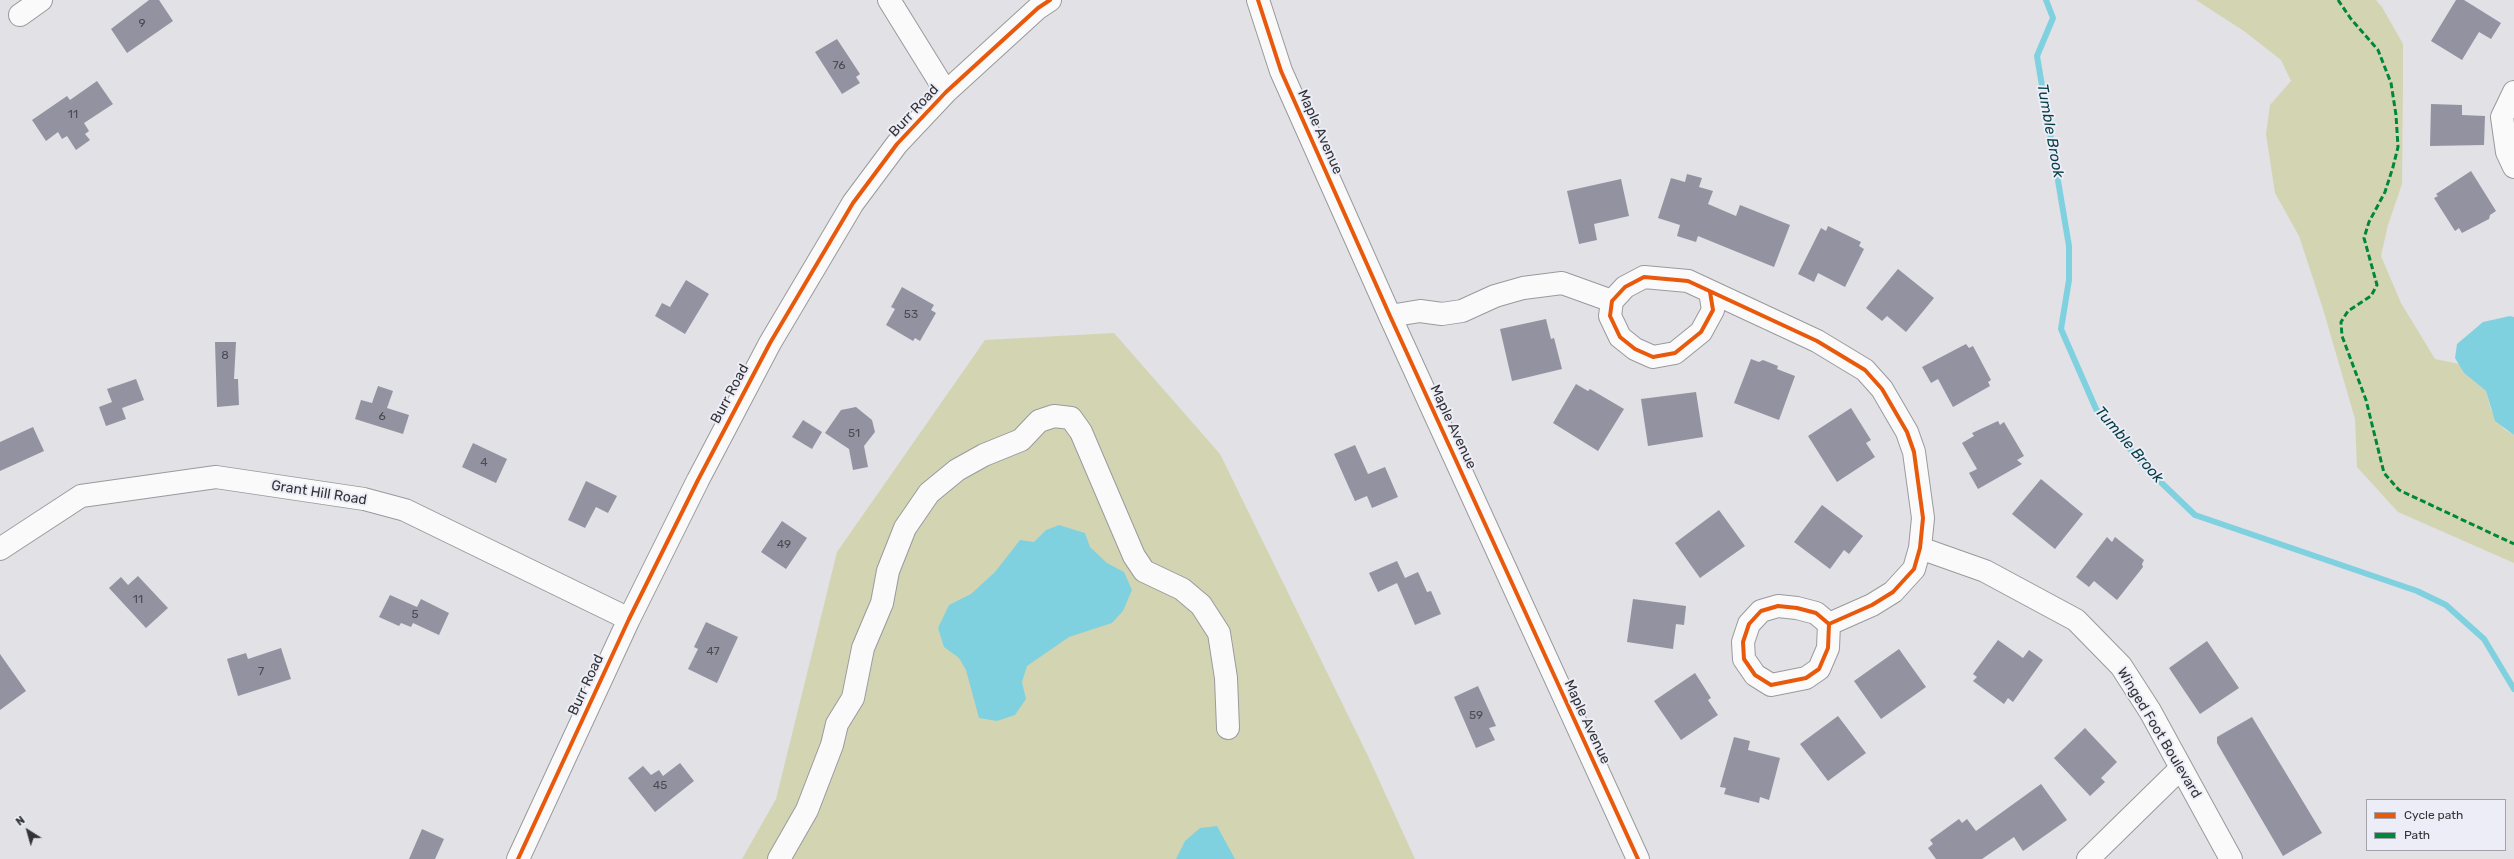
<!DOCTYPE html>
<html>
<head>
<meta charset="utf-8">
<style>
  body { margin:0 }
  #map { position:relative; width:2514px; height:859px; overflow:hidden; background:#e1e1e6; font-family:Rubik,sans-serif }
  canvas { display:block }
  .legend { position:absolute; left:2366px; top:799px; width:140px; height:52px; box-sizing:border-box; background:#ecedf6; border:1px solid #a2a3aa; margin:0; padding:5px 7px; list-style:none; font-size:12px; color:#333337 }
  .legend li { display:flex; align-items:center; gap:8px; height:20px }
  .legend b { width:20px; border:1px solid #a2a3aa }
  .north { position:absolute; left:8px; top:811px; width:40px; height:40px; -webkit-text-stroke:3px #ecedf6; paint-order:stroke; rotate:323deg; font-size:11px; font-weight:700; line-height:16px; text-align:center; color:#333337 }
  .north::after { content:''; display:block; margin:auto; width:14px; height:18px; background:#333337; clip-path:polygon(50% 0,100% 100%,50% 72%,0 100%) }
</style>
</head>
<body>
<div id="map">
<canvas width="2514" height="859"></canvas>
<ul class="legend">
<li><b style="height:5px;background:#e8590c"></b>Cycle path</li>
<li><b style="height:5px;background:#00873e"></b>Path</li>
</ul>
<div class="north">N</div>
</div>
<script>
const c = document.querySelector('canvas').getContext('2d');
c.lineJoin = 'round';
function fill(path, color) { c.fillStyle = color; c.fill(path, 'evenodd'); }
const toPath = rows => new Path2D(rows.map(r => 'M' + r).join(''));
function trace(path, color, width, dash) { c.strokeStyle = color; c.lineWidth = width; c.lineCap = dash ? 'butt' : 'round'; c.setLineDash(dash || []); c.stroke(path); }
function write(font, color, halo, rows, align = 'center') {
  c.font = font + ' Rubik,sans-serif'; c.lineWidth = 4; c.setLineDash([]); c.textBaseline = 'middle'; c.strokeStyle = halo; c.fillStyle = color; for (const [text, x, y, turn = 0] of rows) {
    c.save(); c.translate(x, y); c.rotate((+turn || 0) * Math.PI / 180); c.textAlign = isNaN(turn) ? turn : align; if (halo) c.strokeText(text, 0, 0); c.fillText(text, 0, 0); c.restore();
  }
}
const green = toPath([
  [2196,0,2376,0,2382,7,2403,44,2403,87,2402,184,2388,225,2381,256,2401,303,2435,359,2460,364,2464,373,2486,391,2491,410,2504,429,2514,435,2514,563,2398,512,2357,467,2355,419,2323,309,2299,236,2275,193,2266,134,2270,105,2291,81,2281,60,2244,31],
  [1114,333,1220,454,1368,756,1415,859,742,859,776,799,837,552,985,340]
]);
const water = toPath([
  [2510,316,2514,317,2514,435,2495,421,2486,391,2464,373,2455,358,2457,344,2483,322],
  [1059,525,1085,533,1090,547,1107,563,1124,572,1132,590,1123,611,1112,623,1069,637,1027,666,1022,682,1026,699,1015,715,997,721,979,718,966,670,959,658,944,647,938,628,949,605,971,594,995,572,1020,540,1034,542,1046,530],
  [1217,826,1235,859,1176,859,1185,841,1200,828]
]);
const stream = toPath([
  [2046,0,2053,18,2037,56,2069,246,2069,280,2061,329,2096,409,2146,468,2195,515,2417,591,2446,605,2484,639,2514,689]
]);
const building = toPath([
  [149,0,159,0,173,21,127,53,111,29],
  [2456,0,2464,0,2501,23,2491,39,2479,32,2462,60,2431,41],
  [837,39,860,74,856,77,860,83,842,94,815,52],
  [97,81,113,104,84,123,89,131,85,134,90,140,76,150,67,136,62,139,58,132,46,141,32,120,67,96,70,100],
  [2431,104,2462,105,2462,115,2485,116,2484,145,2430,146],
  [2471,171,2496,211,2490,215,2489,219,2462,233,2459,228,2455,231,2434,198,2438,196,2436,194],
  [1687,174,1702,178,1699,187,1713,191,1708,204,1736,216,1740,205,1790,225,1774,267,1698,236,1696,242,1677,236,1680,225,1658,218,1671,178,1685,182],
  [1621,179,1629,216,1594,224,1597,240,1579,244,1567,191],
  [1828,226,1861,242,1859,246,1864,249,1845,287,1818,273,1814,282,1798,274,1821,228,1826,231],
  [1898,269,1934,298,1906,332,1887,316,1882,321,1866,308],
  [686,280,709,294,685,334,655,316,662,303,670,307],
  [902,287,934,305,931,310,936,313,920,341,915,338,913,341,886,325,895,309,891,307],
  [1546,319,1551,339,1554,338,1562,369,1512,381,1500,329],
  [215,342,236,342,234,379,238,379,239,405,217,407],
  [1966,344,1969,348,1973,346,1991,380,1988,382,1990,386,1953,407,1938,379,1931,383,1922,367],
  [1751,359,1759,362,1763,360,1778,366,1777,369,1795,376,1779,420,1734,403],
  [136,379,144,400,122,408,126,419,106,426,99,407,112,402,107,389],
  [1576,384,1588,391,1590,389,1624,409,1598,451,1553,423],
  [378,386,393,391,387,408,409,415,403,434,355,419,361,400,372,403],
  [1696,392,1703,437,1648,446,1641,399],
  [856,407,872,420,875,432,864,446,868,467,853,470,849,449,825,433,841,410],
  [1851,408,1871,440,1866,443,1875,457,1837,482,1808,436],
  [803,420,822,432,812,449,792,437],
  [1998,421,2000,425,2004,422,2024,456,2017,460,2022,464,1978,489,1969,473,1977,469,1962,443,1974,436,1972,433],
  [33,427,44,451,0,471,0,442],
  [473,443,507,459,496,483,462,467],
  [1355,445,1368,474,1385,467,1398,497,1372,508,1367,496,1355,501,1334,454],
  [2041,479,2083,514,2055,549,2012,514],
  [586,481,617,496,608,513,596,507,585,528,568,520],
  [1822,505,1863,536,1849,554,1844,550,1830,569,1794,542],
  [1719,510,1745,546,1700,578,1675,543],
  [782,521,807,538,786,569,761,552],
  [2107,537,2112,542,2115,537,2144,560,2142,564,2143,567,2117,600,2094,581,2089,587,2076,577],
  [1397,561,1405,578,1418,572,1427,592,1431,591,1441,614,1415,625,1397,583,1378,592,1369,573],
  [138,576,168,608,146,628,109,588,121,577,128,585],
  [390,595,417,607,421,599,449,613,439,635,413,623,411,627,401,623,399,626,379,617],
  [1633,599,1686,606,1684,625,1676,624,1673,649,1627,642],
  [706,622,738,637,717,683,688,669,698,649,694,647],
  [1998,640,2023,658,2029,650,2043,660,2013,702,2008,698,2004,704,1973,681,1977,677,1973,674],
  [2207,641,2239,688,2200,714,2169,668],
  [281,648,291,679,238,696,227,659,246,653,248,659],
  [1899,649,1926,687,1881,719,1854,681],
  [0,654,26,691,0,710],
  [1695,673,1711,698,1708,700,1718,715,1681,740,1654,701],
  [1478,686,1496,726,1489,728,1495,740,1476,748,1454,697],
  [1838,716,1866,753,1828,781,1800,744],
  [2252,717,2322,833,2283,856,2217,743,2217,737],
  [2085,728,2117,762,2101,778,2105,782,2090,796,2054,758],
  [1734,737,1750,741,1748,750,1780,758,1769,800,1760,797,1759,803,1724,794,1726,788,1720,787],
  [680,763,694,781,655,812,628,778,643,766,651,775,659,770,663,776],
  [2041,784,2067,820,2023,851,2014,837,1982,859,1936,859,1928,848,1933,844,1930,840,1959,819,1962,823,1967,819,1976,831],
  [422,829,444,839,435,859,409,859]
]);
const minor = toPath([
  [889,0,946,92],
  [1258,0,1281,71,1390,316,1638,859],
  [20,15,41,0],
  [2514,92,2502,117,2507,152,2514,167],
  [1710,292,1713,310,1701,332,1675,353,1653,357,1635,349,1620,337,1610,316,1612,301,1625,287,1644,277,1688,281,1817,341,1865,370,1882,389,1907,432,1914,452,1923,518,1920,548,1914,569,1893,592,1872,605,1829,624,1828,648,1819,669,1806,678,1771,685,1755,675,1744,659,1743,642,1749,624,1761,611,1778,606,1797,608,1816,613,1829,624],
  [1390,316,1420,311,1442,314,1462,311,1495,296,1523,288,1562,283,1612,301],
  [1920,548,1985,571,2076,620,2121,666,2150,711,2231,859],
  [0,549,81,496,216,477,364,499,405,510,629,619],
  [518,859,629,619,698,480,770,343,853,203,897,144,946,92,1038,8,1050,0],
  [779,859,807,810,832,745,837,724,853,698,863,648,882,603,888,571,905,528,929,493,957,470,984,455,1021,440,1039,421,1054,416,1071,418,1081,432,1134,556,1144,571,1182,589,1201,605,1219,633,1226,678,1228,728],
  [2088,859,2181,768]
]);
const quiet = toPath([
  [2338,0,2351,19,2378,50,2391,83,2396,115,2398,147,2393,167,2385,192,2369,222,2364,238,2377,285,2371,296,2348,311,2341,322,2342,336,2366,400,2384,473,2399,490,2514,544]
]);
const cycleway = toPath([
  [1258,0,1281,71,1390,316,1638,859],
  [1710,292,1713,310,1701,332,1675,353,1653,357,1635,349,1620,337,1610,316,1612,301,1625,287,1644,277,1688,281,1817,341,1865,370,1882,389,1907,432,1914,452,1923,518,1920,548,1914,569,1893,592,1872,605,1829,624,1828,648,1819,669,1806,678,1771,685,1755,675,1744,659,1743,642,1749,624,1761,611,1778,606,1797,608,1816,613,1829,624],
  [518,859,629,619,698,480,770,343,853,203,897,144,946,92,1038,8,1050,0]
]);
const numberNames = [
  ["9",142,24],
  ["76",839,66],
  ["11",73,115],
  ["53",911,315],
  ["8",225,356],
  ["6",382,417],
  ["51",854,434],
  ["4",484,463],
  ["49",784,545],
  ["11",138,600],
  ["5",415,615],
  ["47",713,652],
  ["7",261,672],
  ["59",1476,716],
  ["45",660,786]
];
const streetNames = [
  ["Burr Road",914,111,-47],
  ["Maple Avenue",1320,132,66],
  ["Burr Road",730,394,-62],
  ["Maple Avenue",1453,427,65],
  ["Grant Hill Road",319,493,9],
  ["Burr Road",586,685,-65],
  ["Maple Avenue",1587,722,65],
  ["Winged Foot Boulevard",2159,733,59]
];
const waterNames = [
  ["Tumble Brook",2050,131,80],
  ["Tumble Brook",2129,445,49]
];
fill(green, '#d3d5b2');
fill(water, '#80d1e0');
trace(stream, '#80d1e0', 6);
fill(building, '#9392a1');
trace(minor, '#9a9a9d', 24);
trace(minor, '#fafafb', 22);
trace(quiet, '#00873e', 3, [6, 3]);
trace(cycleway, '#e8590c', 4);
write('12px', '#4b4b52', null, numberNames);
write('14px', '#333337', '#ecedf6', streetNames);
write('italic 15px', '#033c44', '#ecedf6', waterNames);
</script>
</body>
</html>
